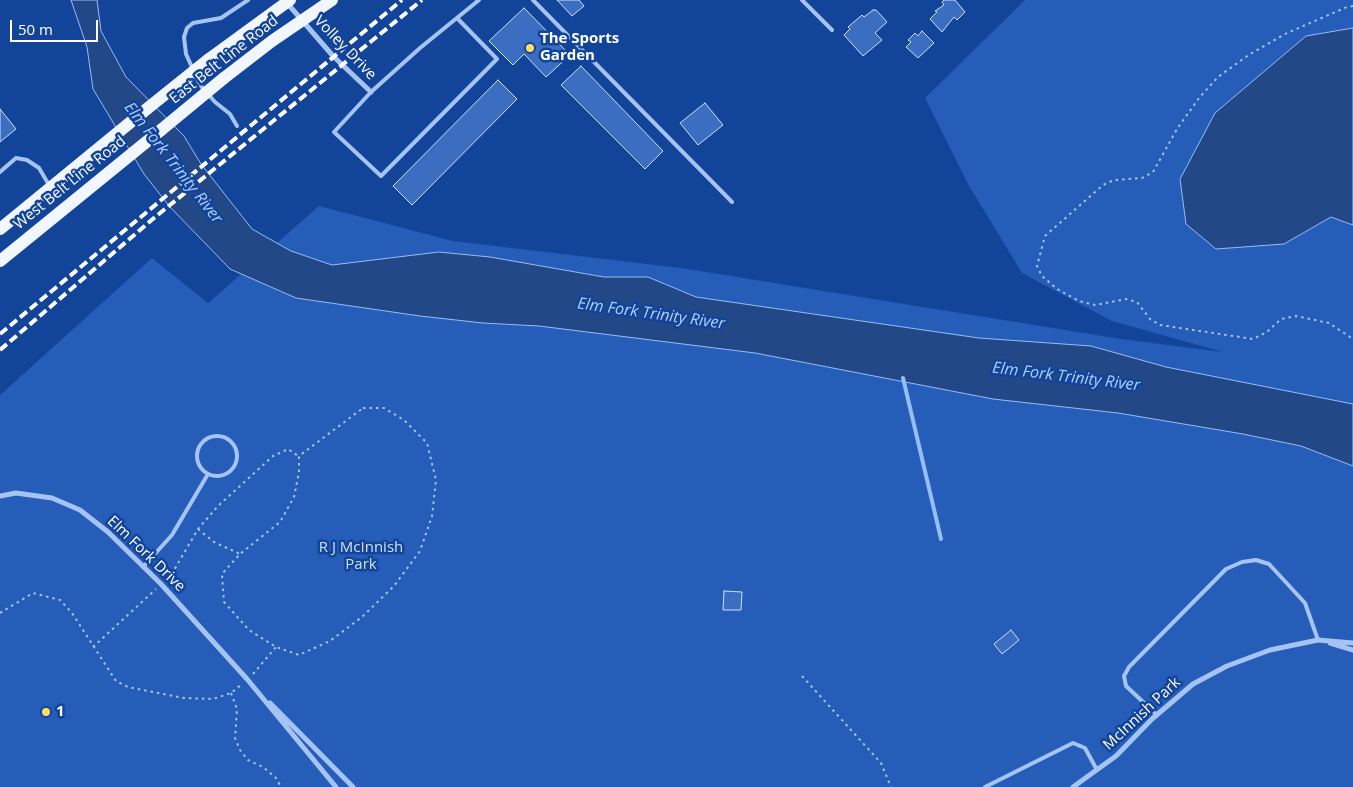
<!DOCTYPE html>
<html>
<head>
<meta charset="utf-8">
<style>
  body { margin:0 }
  #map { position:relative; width:1353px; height:787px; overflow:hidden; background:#12449a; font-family:"Open Sans",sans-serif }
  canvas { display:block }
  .scale { position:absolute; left:10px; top:20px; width:88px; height:22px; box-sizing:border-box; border:2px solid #fff; border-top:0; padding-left:6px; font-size:15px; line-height:18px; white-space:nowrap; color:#fff; -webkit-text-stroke:4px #12449a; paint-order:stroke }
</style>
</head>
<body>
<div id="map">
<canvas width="1353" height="787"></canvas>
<div class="scale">50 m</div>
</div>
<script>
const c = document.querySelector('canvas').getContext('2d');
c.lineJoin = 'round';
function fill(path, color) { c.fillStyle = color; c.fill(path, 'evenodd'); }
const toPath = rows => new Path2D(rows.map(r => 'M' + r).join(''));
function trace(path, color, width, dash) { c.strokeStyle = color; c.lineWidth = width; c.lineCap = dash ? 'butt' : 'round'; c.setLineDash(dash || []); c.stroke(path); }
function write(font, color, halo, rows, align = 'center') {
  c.font = font + ' "Open Sans",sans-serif'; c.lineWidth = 5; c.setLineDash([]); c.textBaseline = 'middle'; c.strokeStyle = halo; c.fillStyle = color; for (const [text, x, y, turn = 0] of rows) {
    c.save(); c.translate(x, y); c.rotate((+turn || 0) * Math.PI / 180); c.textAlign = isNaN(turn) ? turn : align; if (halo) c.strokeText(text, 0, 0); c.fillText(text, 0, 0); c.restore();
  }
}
const green = toPath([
  [1025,0,1353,0,1353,787,0,787,0,395,152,258,208,303,319,206,453,241,681,268,1121,339,1223,352,1112,321,1022,273,968,184,925,98]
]);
const water = toPath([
  [71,0,97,0,101,31,126,77,184,136,201,164,252,229,291,251,332,265,439,252,490,257,604,277,648,277,696,297,979,338,1091,346,1166,367,1353,404,1353,466,1301,446,1243,434,1118,413,993,399,755,353,539,326,483,323,420,316,296,298,230,269,170,207,144,174,93,89,87,47,71,0],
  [1353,28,1353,225,1331,217,1284,244,1216,249,1186,224,1180,179,1215,113,1306,36,1353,28]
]);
const stream = toPath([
  [903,378,941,539]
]);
const building = toPath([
  [557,0,579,0,584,6,572,16,557,0],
  [944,0,955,0,965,12,957,20,954,17,942,32,930,19,937,12,935,11,944,5,942,2,944,0],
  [524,8,570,55,546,77,524,54,513,65,489,41,524,8],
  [873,10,876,10,887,22,875,33,882,40,863,56,844,35,850,29,848,27,862,15,864,17,873,10],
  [922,31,934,43,918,58,906,47,911,42,908,40,915,33,918,36,922,31],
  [581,66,663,151,645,169,561,85,581,66],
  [498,80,517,99,412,205,393,186,498,80],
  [705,103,723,125,698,145,680,123,705,103],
  [0,109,16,129,0,142,0,109],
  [724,591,742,592,741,610,723,610,724,591],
  [1011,630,1019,640,1002,654,994,644,1011,630]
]);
const path = toPath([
  [1353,6,1347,7,1287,33,1250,54,1218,77,1199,98,1177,129,1153,172,1142,178,1114,180,1103,185,1045,236,1037,266,1042,276,1057,289,1079,301,1095,305,1126,299,1137,302,1150,319,1160,325,1253,339,1267,332,1281,319,1296,316,1329,323,1353,339],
  [363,408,384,408,404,420,427,443,436,480,432,516,420,551,394,586,362,617,330,641,299,655,276,647,249,630,224,602,222,574,240,554,280,522,294,497,299,472,299,456,363,408],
  [198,529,214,542,240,554],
  [166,578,173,572,198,529,218,506,273,456,288,449,298,456],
  [0,613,33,593,60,600,72,613,116,681,128,687,184,698,213,699,231,693,242,684],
  [93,647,156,589],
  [253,674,276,647],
  [802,676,881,763,891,787],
  [231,693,237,709,235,738,240,750,248,760,263,767,276,778,281,787]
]);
const lane = toPath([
  [533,0,732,202],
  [802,0,832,30],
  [457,18,497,59,381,176,334,132,371,92,420,48,479,0],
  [237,126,230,114,215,102,200,85,186,54,184,37,187,28,193,23,221,18,248,0],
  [0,172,16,158,27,160,39,168,49,185],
  '197 456a20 20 0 1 1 40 0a20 20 0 1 1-40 0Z',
  [143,567,172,535,208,474],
  [1157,715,1126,686,1124,676,1129,667,1226,569,1242,562,1256,560,1269,564,1305,603,1318,640],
  [985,787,1073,743,1085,748,1097,770]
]);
const street = toPath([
  [287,3,333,56,371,92],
  [0,496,16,493,52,498,80,510,108,532,161,584,247,679,336,787],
  [1330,643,1353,650],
  [270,703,353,787],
  [1073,787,1116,756,1152,719,1193,684,1227,666,1270,650,1318,640,1353,643]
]);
const primary = toPath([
  [209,59,290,0],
  [224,78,272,41,332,0],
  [0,229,143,112],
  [0,261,161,130]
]);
const rail = toPath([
  [0,334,402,0],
  [0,350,154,218,422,0]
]);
const primaryBridge = toPath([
  [143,112,209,59],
  [161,130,224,78]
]);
const markers = [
  [530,48,5,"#ffdd68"],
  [46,712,5,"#ffdd68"]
];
const poiNames = [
  ["The Sports",540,39],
  ["Garden",540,56],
  ["1",56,712]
];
const streetNames = [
  ["Volley Drive",345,48,46],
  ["East Belt Line Road",224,60,-38],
  ["West Belt Line Road",70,183,-39],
  ["Elm Fork Drive",146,554,44],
  ["McInnish Park",1142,714,-43]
];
const parkNames = [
  ["R J McInnish",361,548],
  ["Park",361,565]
];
const waterNames = [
  ["Elm Fork Trinity River",173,163,52],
  ["Elm Fork Trinity River",651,314,8],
  ["Elm Fork Trinity River",1066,377,7]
];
fill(green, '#255db8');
fill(water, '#224888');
trace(water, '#97bdf7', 1);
trace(stream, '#97bdf7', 4);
fill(building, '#3b6ec1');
trace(building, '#cde0fe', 1);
trace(path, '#a5c4f4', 2, [2.5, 4]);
trace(lane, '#a5c4f4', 4);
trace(street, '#a5c4f4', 5);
trace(primary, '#f2f6ff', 12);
trace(rail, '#fff', 4, [9, 4]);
trace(primaryBridge, '#f2f6ff', 12);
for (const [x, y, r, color] of markers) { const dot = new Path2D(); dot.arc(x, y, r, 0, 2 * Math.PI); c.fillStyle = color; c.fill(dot); trace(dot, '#12449a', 2); }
write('bold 15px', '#fff', '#12449a', poiNames, 'left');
write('15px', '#fff', '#12449a', streetNames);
write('15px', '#cde0fe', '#12449a', parkNames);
write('italic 16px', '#b2cefa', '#12449a', waterNames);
</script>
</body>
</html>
